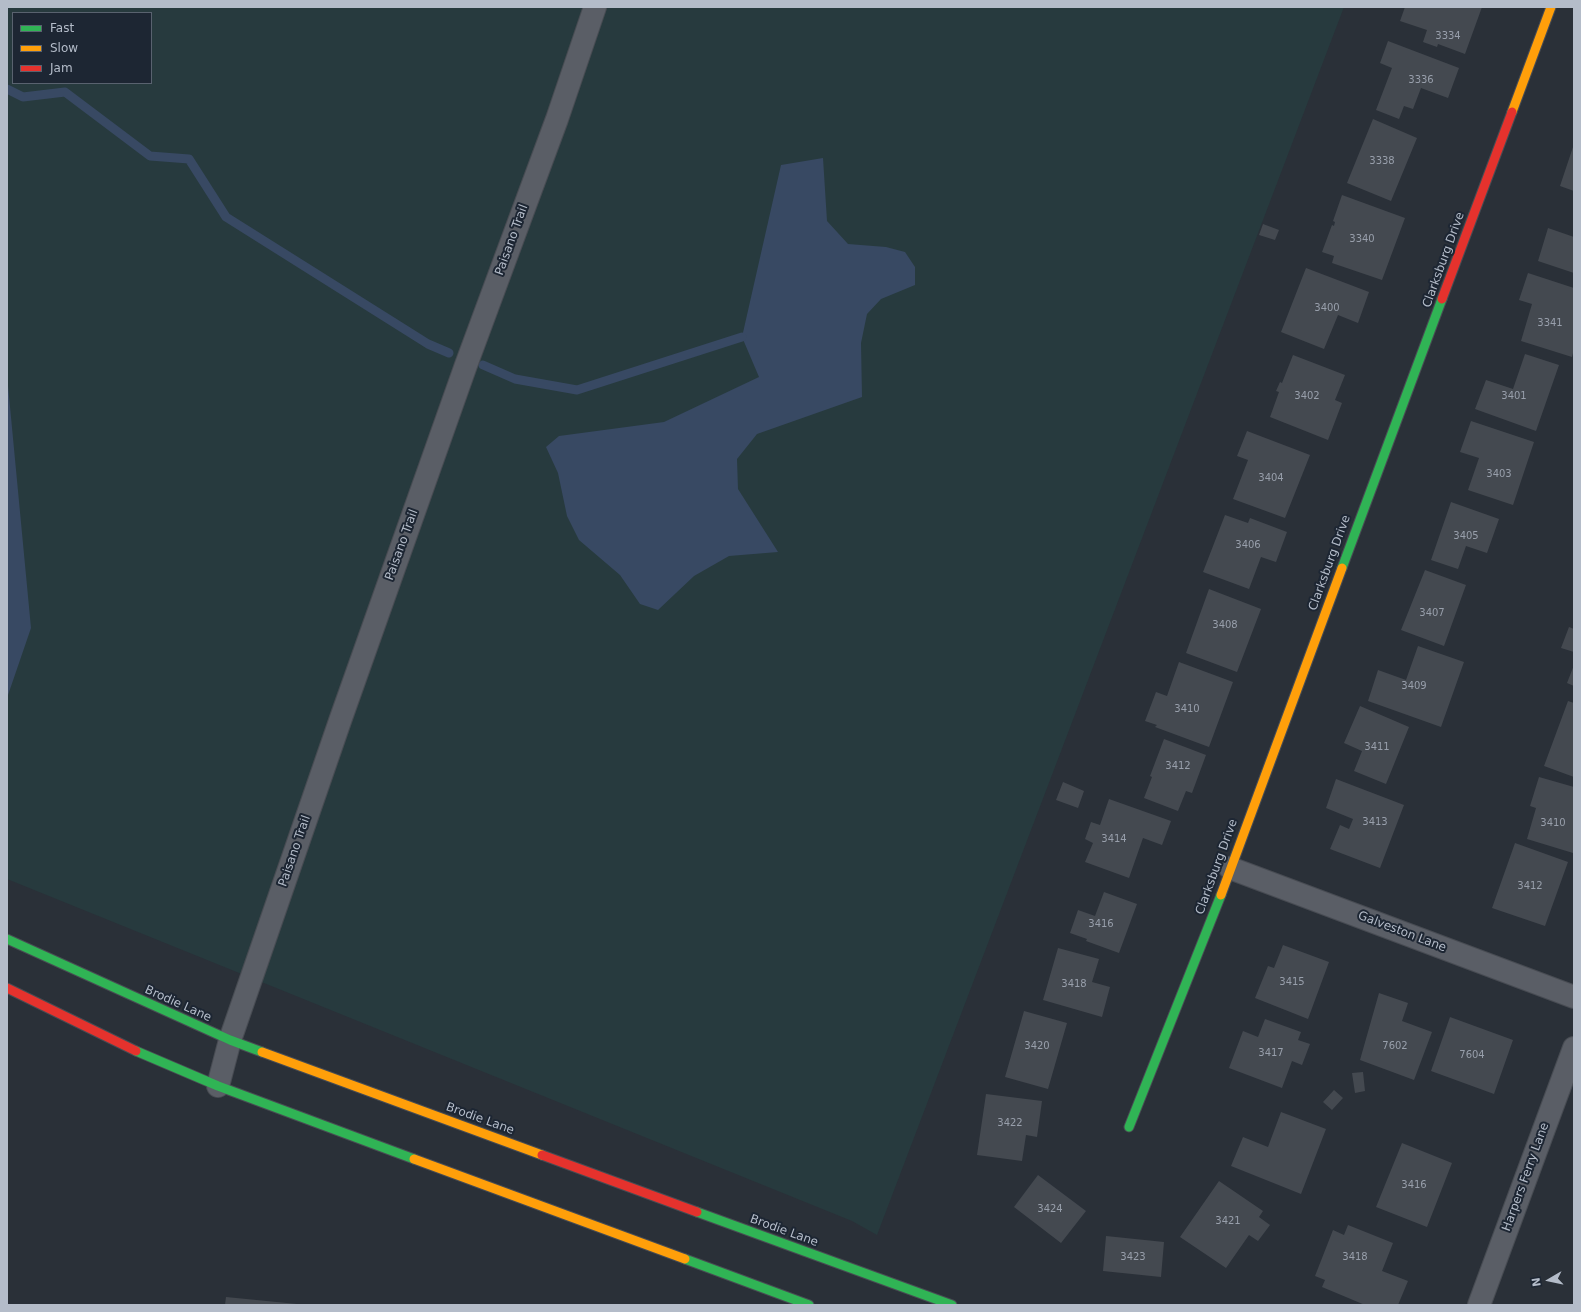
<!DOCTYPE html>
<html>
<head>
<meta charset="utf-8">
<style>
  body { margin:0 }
  #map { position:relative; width:1581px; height:1312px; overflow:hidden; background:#2a3038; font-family:"DejaVu Sans",sans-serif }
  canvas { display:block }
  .frame { position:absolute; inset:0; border:8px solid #b4bcc9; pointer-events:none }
  .legend { position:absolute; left:12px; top:12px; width:140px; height:72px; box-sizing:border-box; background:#1d2633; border:1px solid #59626f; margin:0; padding:5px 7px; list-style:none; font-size:12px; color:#b4bcc9 }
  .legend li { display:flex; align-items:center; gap:8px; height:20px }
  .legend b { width:20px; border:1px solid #59626f }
  .north { position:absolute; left:1529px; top:1260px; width:40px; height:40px; -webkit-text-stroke:3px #1d2633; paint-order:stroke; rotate:261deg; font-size:11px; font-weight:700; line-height:16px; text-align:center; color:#b4bcc9 }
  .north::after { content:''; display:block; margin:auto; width:14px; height:18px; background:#b4bcc9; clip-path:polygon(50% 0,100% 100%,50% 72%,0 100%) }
</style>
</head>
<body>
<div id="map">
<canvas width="1581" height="1312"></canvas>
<div class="frame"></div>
<ul class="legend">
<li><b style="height:5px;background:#30b455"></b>Fast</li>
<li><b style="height:5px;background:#ff9f0a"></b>Slow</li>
<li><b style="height:5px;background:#e5322d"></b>Jam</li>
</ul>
<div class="north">N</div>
</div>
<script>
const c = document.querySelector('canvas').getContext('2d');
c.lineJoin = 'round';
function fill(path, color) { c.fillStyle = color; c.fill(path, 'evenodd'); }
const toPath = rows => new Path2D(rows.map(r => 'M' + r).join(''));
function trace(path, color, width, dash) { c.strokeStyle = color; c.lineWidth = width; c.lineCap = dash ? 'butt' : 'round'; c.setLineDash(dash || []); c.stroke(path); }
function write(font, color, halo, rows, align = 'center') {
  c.font = font + ' "DejaVu Sans",sans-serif'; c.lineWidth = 4; c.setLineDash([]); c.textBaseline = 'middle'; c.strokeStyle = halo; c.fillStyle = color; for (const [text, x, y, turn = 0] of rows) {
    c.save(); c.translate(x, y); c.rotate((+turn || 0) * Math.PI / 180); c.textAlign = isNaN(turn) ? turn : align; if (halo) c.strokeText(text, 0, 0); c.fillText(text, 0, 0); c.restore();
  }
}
const green = toPath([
  [7,7,1344,7,877,1235,852,1221,7,879],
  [13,13,151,13,151,83,13,83]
]);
const water = toPath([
  [823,158,827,221,848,244,886,247,905,252,915,267,915,285,881,299,867,314,861,343,862,397,757,434,737,459,738,489,778,552,729,556,694,576,658,610,640,604,620,575,579,540,567,516,558,473,546,447,559,436,664,422,759,377,742,337,781,165],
  [7,375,31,628,7,698]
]);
const stream = toPath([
  [7,89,23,97,65,92,150,156,189,159,226,217,428,344,449,353],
  [483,365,515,379,577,390,742,337]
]);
const building = toPath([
  [1405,7,1482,7,1465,54,1438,44,1437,47,1423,42,1427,30,1400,21],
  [1388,41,1459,68,1448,98,1421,88,1413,109,1404,106,1399,119,1376,110,1392,68,1380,63],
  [1373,119,1417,138,1391,201,1347,183],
  [1574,144,1574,191,1560,186],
  [1342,195,1405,218,1382,280,1332,263,1334,256,1322,252,1332,225,1334,226,1335,222,1333,221],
  [1263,224,1279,230,1275,240,1259,235],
  [1548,228,1574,237,1574,273,1538,261],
  [1306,268,1369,292,1358,323,1338,315,1324,349,1281,332],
  [1528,273,1574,288,1574,349,1572,357,1521,341,1532,304,1519,300],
  [1525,354,1559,365,1536,431,1475,409,1486,380,1513,389],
  [1293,355,1345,375,1335,400,1342,403,1328,440,1270,417,1279,392,1276,391,1280,382,1282,383],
  [1471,421,1534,442,1513,505,1468,490,1479,458,1460,452],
  [1247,431,1310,455,1285,518,1233,499,1248,460,1237,456],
  [1451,502,1499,519,1487,553,1466,546,1458,569,1431,560],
  [1225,515,1248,523,1250,518,1287,532,1276,562,1261,557,1249,589,1203,572],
  [1425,570,1466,585,1444,646,1401,630],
  [1209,589,1261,609,1237,672,1186,653],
  [1569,627,1574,629,1574,652,1561,648],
  [1418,646,1464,662,1441,727,1368,701,1378,670,1406,680],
  [1179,662,1233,682,1209,747,1155,727,1157,725,1145,721,1156,692,1167,696],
  [1574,665,1574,686,1567,683],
  [1568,701,1574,703,1574,777,1544,766],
  [1360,706,1409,727,1386,784,1354,771,1362,751,1344,743],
  [1164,739,1206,755,1192,793,1186,791,1178,811,1144,798,1152,777,1150,776],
  [1539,777,1574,787,1573,853,1527,839,1536,808,1530,806],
  [1336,779,1404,805,1380,868,1330,849,1340,825,1349,829,1353,819,1326,808],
  [1063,782,1084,791,1078,808,1056,800],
  [1109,799,1171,821,1162,845,1143,838,1129,878,1085,862,1093,843,1085,839,1091,822,1100,825],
  [1515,843,1568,862,1545,926,1492,908],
  [1104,892,1137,904,1119,953,1086,941,1087,939,1070,933,1078,910,1095,916],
  [1283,945,1329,962,1308,1019,1255,998,1268,966,1274,968],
  [1058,948,1099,959,1092,982,1110,987,1102,1017,1043,1000],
  [1379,993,1408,1003,1402,1021,1432,1032,1414,1080,1360,1060],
  [1024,1011,1067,1023,1048,1089,1005,1077],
  [1450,1017,1513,1040,1494,1094,1431,1071],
  [1265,1019,1301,1032,1298,1040,1310,1044,1302,1065,1292,1061,1282,1088,1229,1068,1243,1031,1258,1037],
  [1363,1072,1365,1091,1355,1093,1352,1073],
  [1334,1090,1343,1098,1332,1110,1323,1102],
  [986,1094,1042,1101,1037,1137,1026,1135,1022,1161,977,1155],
  [1281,1112,1326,1129,1301,1194,1231,1166,1243,1137,1268,1147],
  [1402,1143,1452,1163,1427,1227,1376,1207],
  [1038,1175,1086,1211,1061,1243,1014,1207],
  [1219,1181,1263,1211,1259,1217,1270,1225,1258,1241,1249,1235,1226,1268,1180,1237],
  [1348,1225,1393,1243,1382,1271,1408,1281,1398,1305,1365,1305,1322,1287,1325,1280,1315,1276,1333,1230,1344,1235],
  [1106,1236,1164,1242,1161,1277,1103,1271],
  [226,1297,297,1304,297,1305,225,1305]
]);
const street = toPath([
  [1230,868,1574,997],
  [218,1086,230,1040,341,718,466,365,557,119,595,7],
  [1479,1305,1574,1048]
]);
const fast = toPath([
  [1342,568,1442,299],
  [7,939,230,1040,262,1052],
  [136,1051,218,1086,414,1159],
  [1129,1127,1221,895],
  [697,1212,952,1305],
  [685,1259,809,1305]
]);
const slow = toPath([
  [1512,112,1551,7],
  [1221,895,1342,568],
  [262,1052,542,1155],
  [414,1159,685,1259]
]);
const jam = toPath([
  [1442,299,1512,112],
  [7,988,136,1051],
  [542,1155,697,1212]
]);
const numberNames = [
  ["3334",1448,36],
  ["3336",1421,80],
  ["3338",1382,161],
  ["3340",1362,239],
  ["3400",1327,308],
  ["3341",1550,323],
  ["3402",1307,396],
  ["3401",1514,396],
  ["3403",1499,474],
  ["3404",1271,478],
  ["3405",1466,536],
  ["3406",1248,545],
  ["3407",1432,613],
  ["3408",1225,625],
  ["3409",1414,686],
  ["3410",1187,709],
  ["3411",1377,747],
  ["3412",1178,766],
  ["3413",1375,822],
  ["3410",1553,823],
  ["3414",1114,839],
  ["3412",1530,886],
  ["3416",1101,924],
  ["3415",1292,982],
  ["3418",1074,984],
  ["3420",1037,1046],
  ["7602",1395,1046],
  ["3417",1271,1053],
  ["7604",1472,1055],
  ["3422",1010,1123],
  ["3416",1414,1185],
  ["3424",1050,1209],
  ["3421",1228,1221],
  ["3423",1133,1257],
  ["3418",1355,1257]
];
const streetNames = [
  ["Paisano Trail",512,240,-70],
  ["Clarksburg Drive",1444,260,-70],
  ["Paisano Trail",402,545,-70],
  ["Clarksburg Drive",1330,563,-70],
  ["Paisano Trail",295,851,-71],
  ["Clarksburg Drive",1217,867,-70],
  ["Galveston Lane",1402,932,21],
  ["Brodie Lane",178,1004,24],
  ["Brodie Lane",480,1119,20],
  ["Harpers Ferry Lane",1526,1177,-70],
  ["Brodie Lane",784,1231,20]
];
fill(green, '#273a3e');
fill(water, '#384963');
trace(stream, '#384963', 9);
fill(building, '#444950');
trace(street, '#484c53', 24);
trace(fast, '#484c53', 11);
trace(slow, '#484c53', 11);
trace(jam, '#484c53', 11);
trace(street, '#5a5e66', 22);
trace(fast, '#30b455', 9);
trace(slow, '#ff9f0a', 9);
trace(jam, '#e5322d', 9);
write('10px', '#989fab', null, numberNames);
write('12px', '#b4bcc9', '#1d2633', streetNames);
</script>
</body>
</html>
